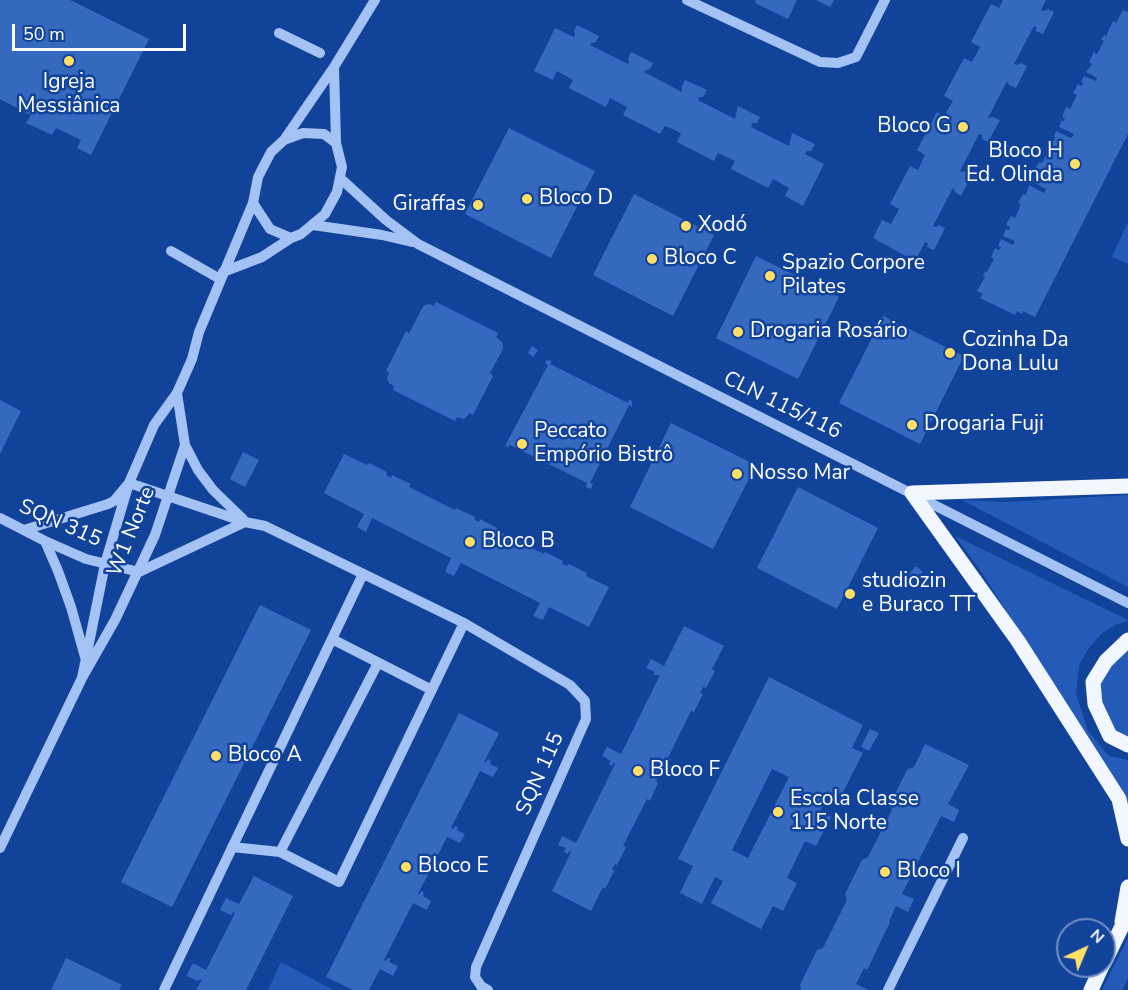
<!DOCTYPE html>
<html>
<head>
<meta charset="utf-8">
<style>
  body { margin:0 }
  #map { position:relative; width:1128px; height:990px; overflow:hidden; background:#11439a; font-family:"Nunito Sans",sans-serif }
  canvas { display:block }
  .north { position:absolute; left:1056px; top:918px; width:60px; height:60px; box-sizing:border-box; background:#11439a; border:2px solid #708ec2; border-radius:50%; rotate:44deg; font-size:16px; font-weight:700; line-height:24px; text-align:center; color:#fff }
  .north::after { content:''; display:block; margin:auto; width:21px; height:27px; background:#ffdf67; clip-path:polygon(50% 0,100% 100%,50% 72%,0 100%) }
  .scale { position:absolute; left:12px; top:24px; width:174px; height:27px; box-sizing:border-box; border:3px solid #fff; border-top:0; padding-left:8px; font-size:18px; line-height:21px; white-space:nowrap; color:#fff; -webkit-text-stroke:4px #11439a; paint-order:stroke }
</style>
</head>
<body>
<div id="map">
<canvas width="1128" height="990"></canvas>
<div class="north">N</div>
<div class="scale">50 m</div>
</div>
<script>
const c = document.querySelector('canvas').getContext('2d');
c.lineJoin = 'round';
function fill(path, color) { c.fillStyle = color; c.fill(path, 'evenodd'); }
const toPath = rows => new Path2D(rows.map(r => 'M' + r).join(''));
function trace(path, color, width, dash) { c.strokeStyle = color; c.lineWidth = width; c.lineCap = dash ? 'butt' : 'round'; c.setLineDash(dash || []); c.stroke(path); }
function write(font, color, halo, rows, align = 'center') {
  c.font = font + ' "Nunito Sans",sans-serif'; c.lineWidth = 5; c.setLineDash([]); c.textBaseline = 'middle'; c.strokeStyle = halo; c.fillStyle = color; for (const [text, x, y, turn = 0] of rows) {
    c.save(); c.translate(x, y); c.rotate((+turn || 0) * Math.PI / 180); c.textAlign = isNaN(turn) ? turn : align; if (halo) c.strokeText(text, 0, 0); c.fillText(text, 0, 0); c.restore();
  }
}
const green = toPath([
  [1128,222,1128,264,1112,257],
  [1128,495,1128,587,962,500,1007,502],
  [955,536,1128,620,1128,621,1115,625,1102,633,1089,648,1079,665,1076,693,1088,731,1109,756,1128,760,1128,807,1114,781,980,570],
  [1128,646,1128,739,1116,734,1103,705,1099,684,1109,664],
  [1128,938,1128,979,1122,990,1102,990],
  [281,962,333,990,268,990]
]);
const building = toPath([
  [0,0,70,0,149,39,91,155,77,148,81,140,56,128,52,135,26,123,31,115,0,99],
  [756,0,797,0,788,19,755,3],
  [816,0,834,0,830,7],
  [1003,0,1046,0,1041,10,1044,11,1048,9,1054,12,1043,34,1036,31,1036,27,1034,26,1014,64,1017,65,1021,63,1027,66,1016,88,1009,85,1007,81,988,118,993,117,1000,120,988,142,982,139,982,135,979,134,960,171,963,172,966,171,972,174,961,196,955,192,953,188,933,226,936,227,939,225,945,228,934,250,927,247,928,243,925,242,915,261,873,238,882,220,891,224,899,209,890,204,910,166,918,170,925,155,917,150,937,112,944,116,953,101,944,96,964,58,972,62,980,47,971,42,991,4,999,8],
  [1123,10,1128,12,1128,134,1035,317,1023,311,1022,314,1017,311,1015,315,980,298,983,294,977,291,985,277,983,276,985,271,987,272,994,259,991,257,995,248,999,250,1001,247,998,246,1001,239,1013,245,1015,241,1003,236,1006,229,1009,230,1010,227,1006,225,1011,216,1015,218,1021,204,1018,203,1023,194,1026,195,1029,185,1044,193,1046,189,1031,181,1037,173,1034,171,1039,162,1042,163,1049,150,1046,148,1050,139,1054,141,1055,138,1054,137,1056,131,1071,138,1074,134,1059,127,1062,120,1063,122,1065,118,1062,117,1066,107,1070,109,1077,95,1073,93,1078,84,1081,86,1083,83,1081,82,1084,76,1096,81,1097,78,1086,72,1092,64,1089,62,1094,52,1097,54,1104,41,1101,40,1104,35,1106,36,1113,21,1116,23],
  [577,25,599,36,596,42,592,43,590,45,628,64,629,62,628,58,631,52,653,63,650,69,646,70,644,72,682,92,682,86,685,80,707,90,703,97,699,97,698,100,735,119,738,106,760,117,757,123,753,123,751,127,789,146,792,133,815,144,811,151,807,151,805,154,824,164,803,206,785,196,789,188,773,179,768,188,731,169,735,161,731,159,718,153,714,161,677,142,681,134,677,131,665,126,660,134,623,115,627,107,610,98,606,107,569,88,573,80,557,71,553,80,534,71,555,28,574,37,575,34,574,31],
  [509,128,595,171,551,258,465,214],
  [634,194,714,235,673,316,593,275],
  [756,256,839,297,798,379,716,338],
  [436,302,498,333,496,337,503,343,503,349,490,373,493,376,473,415,470,413,464,419,457,417,455,421,393,390,394,386,389,383,387,379,389,372,386,371,406,331,409,333,424,305,430,304,434,306],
  [883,316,964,356,920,444,839,403],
  [532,346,538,350,533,357,528,353],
  [547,360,552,361,550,364,628,403,629,400,632,401,632,407,629,405,590,483,593,484,591,489,586,487,587,483,510,445,508,447,505,446,548,365,545,363],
  [563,427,570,430,567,435,561,432],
  [0,400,21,411,0,454],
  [671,423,756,465,713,549,630,507],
  [243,452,259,460,245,487,230,479],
  [344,454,367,465,369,463,387,472,386,475,391,478,392,475,411,484,409,487,455,510,456,508,475,517,474,519,479,522,480,519,499,529,498,531,544,554,545,552,563,561,562,564,567,566,569,564,587,573,586,576,609,587,589,627,549,607,543,620,533,616,540,603,461,563,454,576,445,572,451,558,372,518,366,532,357,527,364,514,324,493],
  [798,487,878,528,837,609,757,568],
  [916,566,923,572,916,581,908,575],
  [260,605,311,630,172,907,121,882],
  [684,626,724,646,712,669,715,671,706,688,703,687,700,693,703,694,694,712,691,711,668,758,671,759,662,777,659,776,656,781,658,783,650,801,647,799,623,846,626,847,617,865,615,864,612,869,614,871,605,889,603,887,591,911,552,891,571,852,569,851,568,854,564,852,566,848,558,845,562,836,576,843,615,764,614,762,612,766,609,764,611,761,602,756,607,747,621,754,660,675,653,675,655,672,646,668,651,659,664,666],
  [769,677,863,725,852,748,863,753,838,802,827,797,820,812,831,817,816,846,805,841,787,878,797,883,783,911,773,906,761,929,711,903,723,881,715,877,702,904,680,893,693,866,678,859],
  [772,769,789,777,748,858,732,850],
  [459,713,499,733,484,762,486,762,488,759,491,761,490,764,498,768,493,777,480,771,451,828,453,829,455,826,458,827,457,830,465,834,460,843,447,837,418,894,420,894,421,891,424,893,423,896,431,901,427,910,413,903,384,960,386,961,388,958,391,959,389,962,398,966,393,976,380,969,369,990,353,990,326,977],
  [870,729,879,733,869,751,861,747],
  [925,744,969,765,948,804,959,810,954,822,941,816,902,894,914,899,908,912,896,906,889,921,890,922,867,970,864,968,856,984,869,990,801,990,800,985,817,950,823,948,847,900,845,894,862,860,868,857,892,810,890,804,907,770,914,767],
  [254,876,293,896,246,990,196,990,202,980,200,979,198,981,187,976,188,973,193,963,206,970,235,913,233,912,231,915,220,910,226,898,239,904],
  [66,958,122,985,119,990,51,990]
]);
const minor = toPath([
  [687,0,820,62,838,63,856,57,885,0],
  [279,33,320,53],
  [284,140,334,67,375,0],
  [340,178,386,220,418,244,1128,603],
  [253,203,270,229,291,238],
  [313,225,382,235,412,242],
  [171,251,220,279],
  [223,272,262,257,291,238,301,234,325,214,337,192,342,167,336,143,334,67],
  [185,445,198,470,213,490,243,519],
  [0,518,45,541,86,559,139,572,245,522],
  [24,530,108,504,114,501,129,483,245,522,265,526,464,623,570,685,585,701,586,719,476,967,475,977,481,986,488,990],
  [45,541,58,571,71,607,85,657],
  [332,639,432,690],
  [82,678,105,564,129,483,154,425,177,393,192,359,199,332,253,203,258,177,271,152,284,140,303,133,324,134,336,143],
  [232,847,280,852,339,882,464,623],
  [0,848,82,678,115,620,155,535,185,445,177,393],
  [280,852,378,663],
  [164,990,363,574],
  [888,990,963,838]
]);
const major = toPath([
  [912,493,1018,641,1119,799,1128,839],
  [912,493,1128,486],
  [1128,640,1106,661,1093,682,1095,704,1110,736,1128,745],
  [1122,922,1128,887],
  [1104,963,1128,914],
  [1091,990,1102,966]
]);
const markers = [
  [69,61,6,"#ffdf67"],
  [963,127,6,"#ffdf67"],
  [1075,164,6,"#ffdf67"],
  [527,199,6,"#ffdf67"],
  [478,205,6,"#ffdf67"],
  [686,226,6,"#ffdf67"],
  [652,259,6,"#ffdf67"],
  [770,276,6,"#ffdf67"],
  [738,332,6,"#ffdf67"],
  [950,353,6,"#ffdf67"],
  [912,425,6,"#ffdf67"],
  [522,444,6,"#ffdf67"],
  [737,474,6,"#ffdf67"],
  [470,542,6,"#ffdf67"],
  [850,594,6,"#ffdf67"],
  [216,756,6,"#ffdf67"],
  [638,771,6,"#ffdf67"],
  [778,812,6,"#ffdf67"],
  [406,867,6,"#ffdf67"],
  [885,872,6,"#ffdf67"]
];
const poiNames = [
  ["Igreja",69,83,"center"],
  ["Messiânica",69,107,"center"],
  ["Bloco G",951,127,"right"],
  ["Bloco H",1063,152,"right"],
  ["Ed. Olinda",1063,176,"right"],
  ["Bloco D",539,199],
  ["Giraffas",466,205,"right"],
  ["Xodó",698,226],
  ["Bloco C",664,259],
  ["Spazio Corpore",782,264],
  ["Pilates",782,288],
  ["Drogaria Rosário",750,332],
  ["Cozinha Da",962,341],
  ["Dona Lulu",962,365],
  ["Drogaria Fuji",924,425],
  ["Peccato",534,432],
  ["Empório Bistrô",534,456],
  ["Nosso Mar",749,474],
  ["Bloco B",482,542],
  ["studiozin",862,582],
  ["e Buraco TT",862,606],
  ["Bloco A",228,756],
  ["Bloco F",650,771],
  ["Escola Classe",790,800],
  ["115 Norte",790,824],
  ["Bloco E",418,867],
  ["Bloco I",897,872]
];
const streetNames = [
  ["CLN 115/116",782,406,26],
  ["SQN 315",60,524,24],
  ["W1 Norte",132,532,-68],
  ["SQN 115",541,774,-66]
];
fill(green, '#245bb8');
fill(building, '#3569c0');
trace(minor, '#a4c2f4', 10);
trace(major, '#f1f6ff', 15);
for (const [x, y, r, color] of markers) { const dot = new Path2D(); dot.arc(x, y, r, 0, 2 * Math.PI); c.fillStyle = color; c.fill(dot); trace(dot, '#11439a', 2); }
write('21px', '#fff', '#11439a', poiNames, 'left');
write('21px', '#fff', '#11439a', streetNames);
</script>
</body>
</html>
